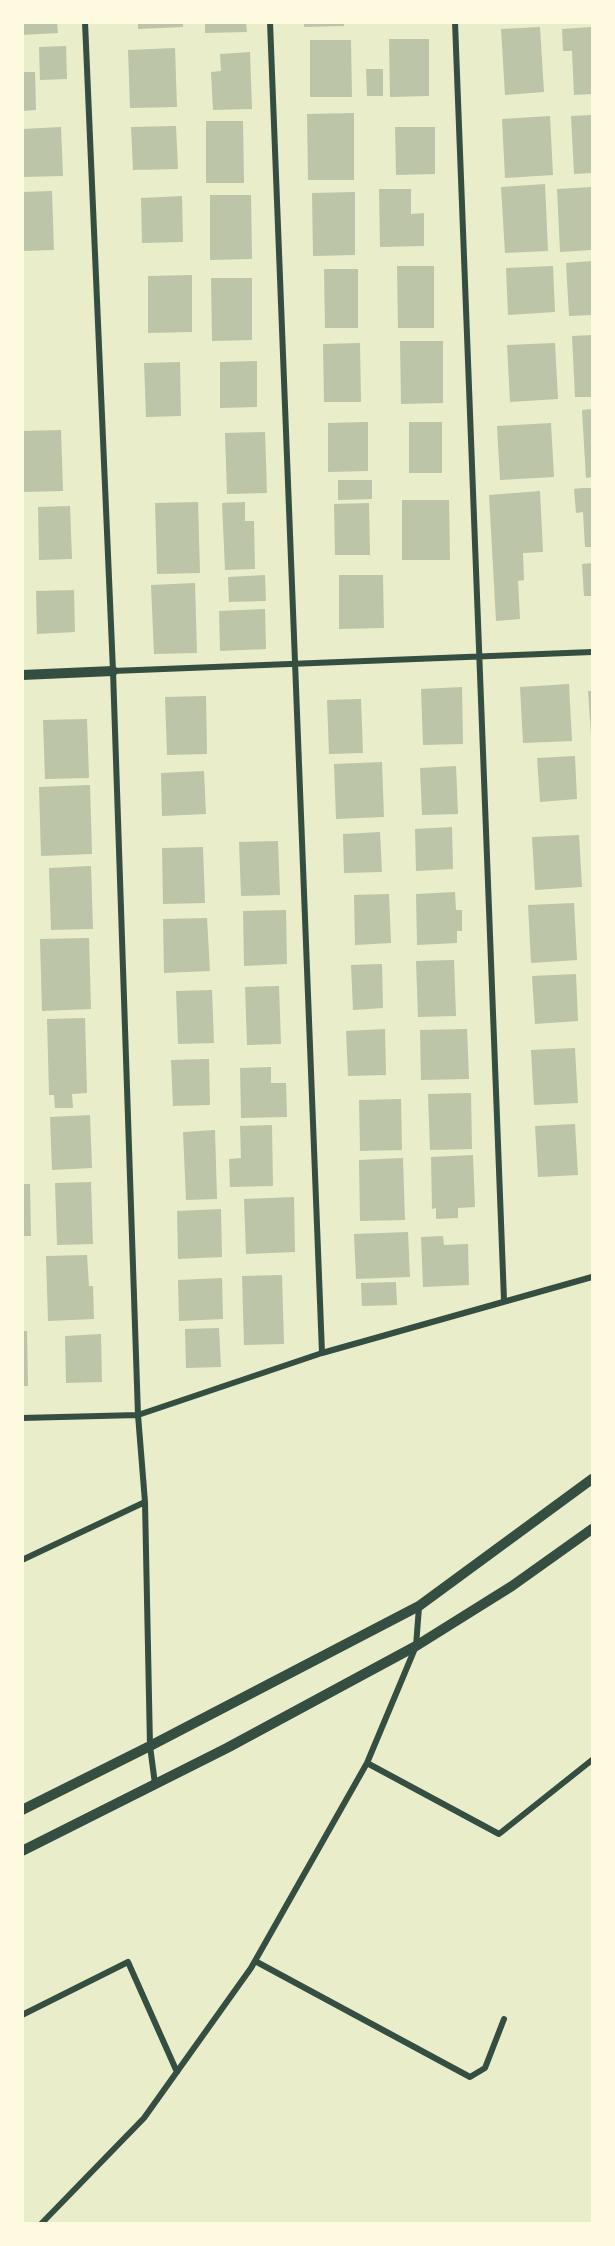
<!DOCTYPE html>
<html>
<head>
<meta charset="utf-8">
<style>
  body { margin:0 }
  #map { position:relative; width:615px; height:2246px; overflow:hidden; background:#e9edc9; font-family:"Varela Round",sans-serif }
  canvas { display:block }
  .frame { position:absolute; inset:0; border:24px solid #fefae0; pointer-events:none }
</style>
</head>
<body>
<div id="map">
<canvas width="615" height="2246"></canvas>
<div class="frame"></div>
</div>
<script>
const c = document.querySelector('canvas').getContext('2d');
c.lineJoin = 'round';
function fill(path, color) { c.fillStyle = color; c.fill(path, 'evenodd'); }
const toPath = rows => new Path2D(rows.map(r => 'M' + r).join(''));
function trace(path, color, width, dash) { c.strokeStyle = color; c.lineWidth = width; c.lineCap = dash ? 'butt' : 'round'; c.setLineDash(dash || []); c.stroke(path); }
const building = toPath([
  [22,22,57,22,58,33,22,35],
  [138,22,183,22,183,27,138,29],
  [205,22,246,22,247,32,205,33],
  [304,22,344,22,344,26,304,27],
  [540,27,544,92,505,95,501,29],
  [592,27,592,94,574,95,572,51,563,51,562,29],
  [389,39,429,39,429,96,390,97],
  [310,40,351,40,352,97,310,97],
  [66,46,67,79,40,80,39,47],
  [175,48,177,107,130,108,128,50],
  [250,52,252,109,213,110,211,72,221,71,220,54],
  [366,69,383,69,383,96,367,96],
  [22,72,35,72,36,110,22,111],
  [354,113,354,180,308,180,307,114],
  [592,115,592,173,574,174,571,116],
  [550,116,553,175,505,178,502,119],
  [206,121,243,121,244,183,206,183],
  [176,126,178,169,133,170,131,127],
  [61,127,63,176,22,177,22,129],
  [395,127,435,127,435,174,396,175],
  [545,184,548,251,505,253,501,187],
  [592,187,592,250,560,252,557,189],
  [379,189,411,189,411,214,424,213,424,246,380,247],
  [52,191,54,250,22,251,22,192],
  [355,192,355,255,313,256,312,193],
  [210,195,251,195,252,259,210,260],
  [182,196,183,242,142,243,141,198],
  [592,261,592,315,569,316,566,263],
  [397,266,434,266,434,328,398,328],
  [553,266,555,312,508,315,506,268],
  [324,269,358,269,358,328,325,328],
  [192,275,192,332,148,333,148,276],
  [211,278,252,278,252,340,212,341],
  [592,335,592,397,575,397,572,336],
  [400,341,443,341,443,403,401,404],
  [360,343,361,402,324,402,323,344],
  [555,343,558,399,510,402,507,345],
  [257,361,257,407,220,408,220,362],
  [180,362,181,416,146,417,144,363],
  [592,409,592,477,586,478,582,410],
  [368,422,368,471,328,472,328,423],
  [409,422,442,422,442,473,409,473],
  [551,423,554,477,500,480,497,426],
  [61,430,63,491,22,492,22,431],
  [265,432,267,493,227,494,225,433],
  [338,480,372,480,372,499,338,500],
  [582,488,592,488,592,547,585,547,583,512,576,513,574,489],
  [540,491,543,552,523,553,524,580,518,581,520,619,496,621,489,495],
  [402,500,449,500,450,560,402,560],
  [198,502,200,573,157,574,155,503],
  [245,502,245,521,254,521,255,569,225,570,222,503],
  [369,503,370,555,335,555,334,504],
  [70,506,72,559,39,560,38,507],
  [592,563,592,596,584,596,582,564],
  [265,575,266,601,229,602,228,577],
  [339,575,383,575,384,628,339,629],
  [195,583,197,653,154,654,151,585],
  [74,590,75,632,37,634,36,591],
  [265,609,266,649,220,651,219,611],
  [569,684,572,741,523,743,520,687],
  [462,687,463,744,423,745,421,689],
  [588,691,592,691,592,734,591,735],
  [206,696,207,754,167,755,165,697],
  [361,699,363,753,329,754,327,700],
  [87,719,89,778,45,779,43,720],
  [575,756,577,799,540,802,537,758],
  [382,762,384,817,336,819,334,764],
  [456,766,458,814,422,815,420,768],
  [204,771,206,814,162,816,161,773],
  [90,785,92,854,41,856,39,787],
  [452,827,453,869,416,871,415,829],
  [380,832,382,872,344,873,343,834],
  [579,835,582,887,535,890,532,837],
  [278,841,280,895,241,896,239,842],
  [203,847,205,903,163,904,162,848],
  [91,866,93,929,51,930,49,868],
  [455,892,456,910,462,910,462,931,457,931,457,943,417,945,416,894],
  [389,894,391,943,355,945,354,895],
  [574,903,577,960,531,963,528,905],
  [286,910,287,964,244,966,243,911],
  [207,918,210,971,164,973,163,919],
  [89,938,91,1009,42,1011,40,939],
  [454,960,456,1016,418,1017,416,961],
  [382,964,383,1008,353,1010,351,965],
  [576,974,578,1021,535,1024,532,976],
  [279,986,281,1044,247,1045,245,987],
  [212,990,214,1043,178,1044,176,991],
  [85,1018,87,1093,72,1094,73,1108,55,1108,54,1095,49,1095,47,1019],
  [385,1029,386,1075,348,1076,346,1031],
  [467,1029,469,1079,421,1080,420,1030],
  [575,1048,578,1103,534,1105,531,1050],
  [209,1059,210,1105,173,1106,171,1060],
  [271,1067,271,1083,286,1083,287,1117,241,1118,240,1068],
  [471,1093,472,1149,430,1150,428,1094],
  [401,1099,402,1150,360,1151,359,1100],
  [90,1115,92,1168,52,1170,50,1117],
  [575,1124,578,1175,538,1177,535,1126],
  [272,1125,273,1186,230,1187,229,1159,241,1158,240,1126],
  [215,1130,217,1199,186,1200,183,1132],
  [473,1155,475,1207,458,1208,458,1218,436,1219,436,1208,432,1209,431,1157],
  [403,1158,405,1220,360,1221,359,1160],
  [91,1182,93,1244,57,1245,55,1183],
  [22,1184,30,1184,31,1236,22,1236],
  [294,1197,295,1252,246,1254,244,1199],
  [221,1209,222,1257,178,1259,177,1211],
  [408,1232,410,1277,356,1279,354,1234],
  [443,1236,444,1245,468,1244,469,1285,423,1287,421,1237],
  [87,1255,89,1286,93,1286,94,1319,48,1321,46,1256],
  [282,1275,284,1344,244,1345,242,1276],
  [222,1278,223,1319,179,1321,178,1280],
  [396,1282,397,1305,362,1306,361,1283],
  [219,1328,221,1367,186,1368,185,1329],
  [22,1331,27,1331,28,1386,22,1386],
  [101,1334,102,1382,66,1383,65,1336]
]);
const minor = toPath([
  [85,22,113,671,138,1415,145,1502,150,1746,155,1784],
  [270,22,322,1353],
  [455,22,504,1300],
  [113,671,592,652],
  [22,1418,138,1415,322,1353,592,1277],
  [22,1560,145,1502],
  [367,1763,499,1834,592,1760],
  [255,1961,470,2077,485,2068,504,2019],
  [22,2015,128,1962,177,2072],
  [41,2224,144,2118,251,1968,367,1763,416,1646,419,1607]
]);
const tertiary = toPath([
  [22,675,113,671],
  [22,1810,150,1746,419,1606,592,1479],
  [22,1851,227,1748,416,1646,512,1586,592,1529]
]);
fill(building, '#bcc5a7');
trace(minor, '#344e41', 6);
trace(tertiary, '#344e41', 10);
</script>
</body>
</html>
